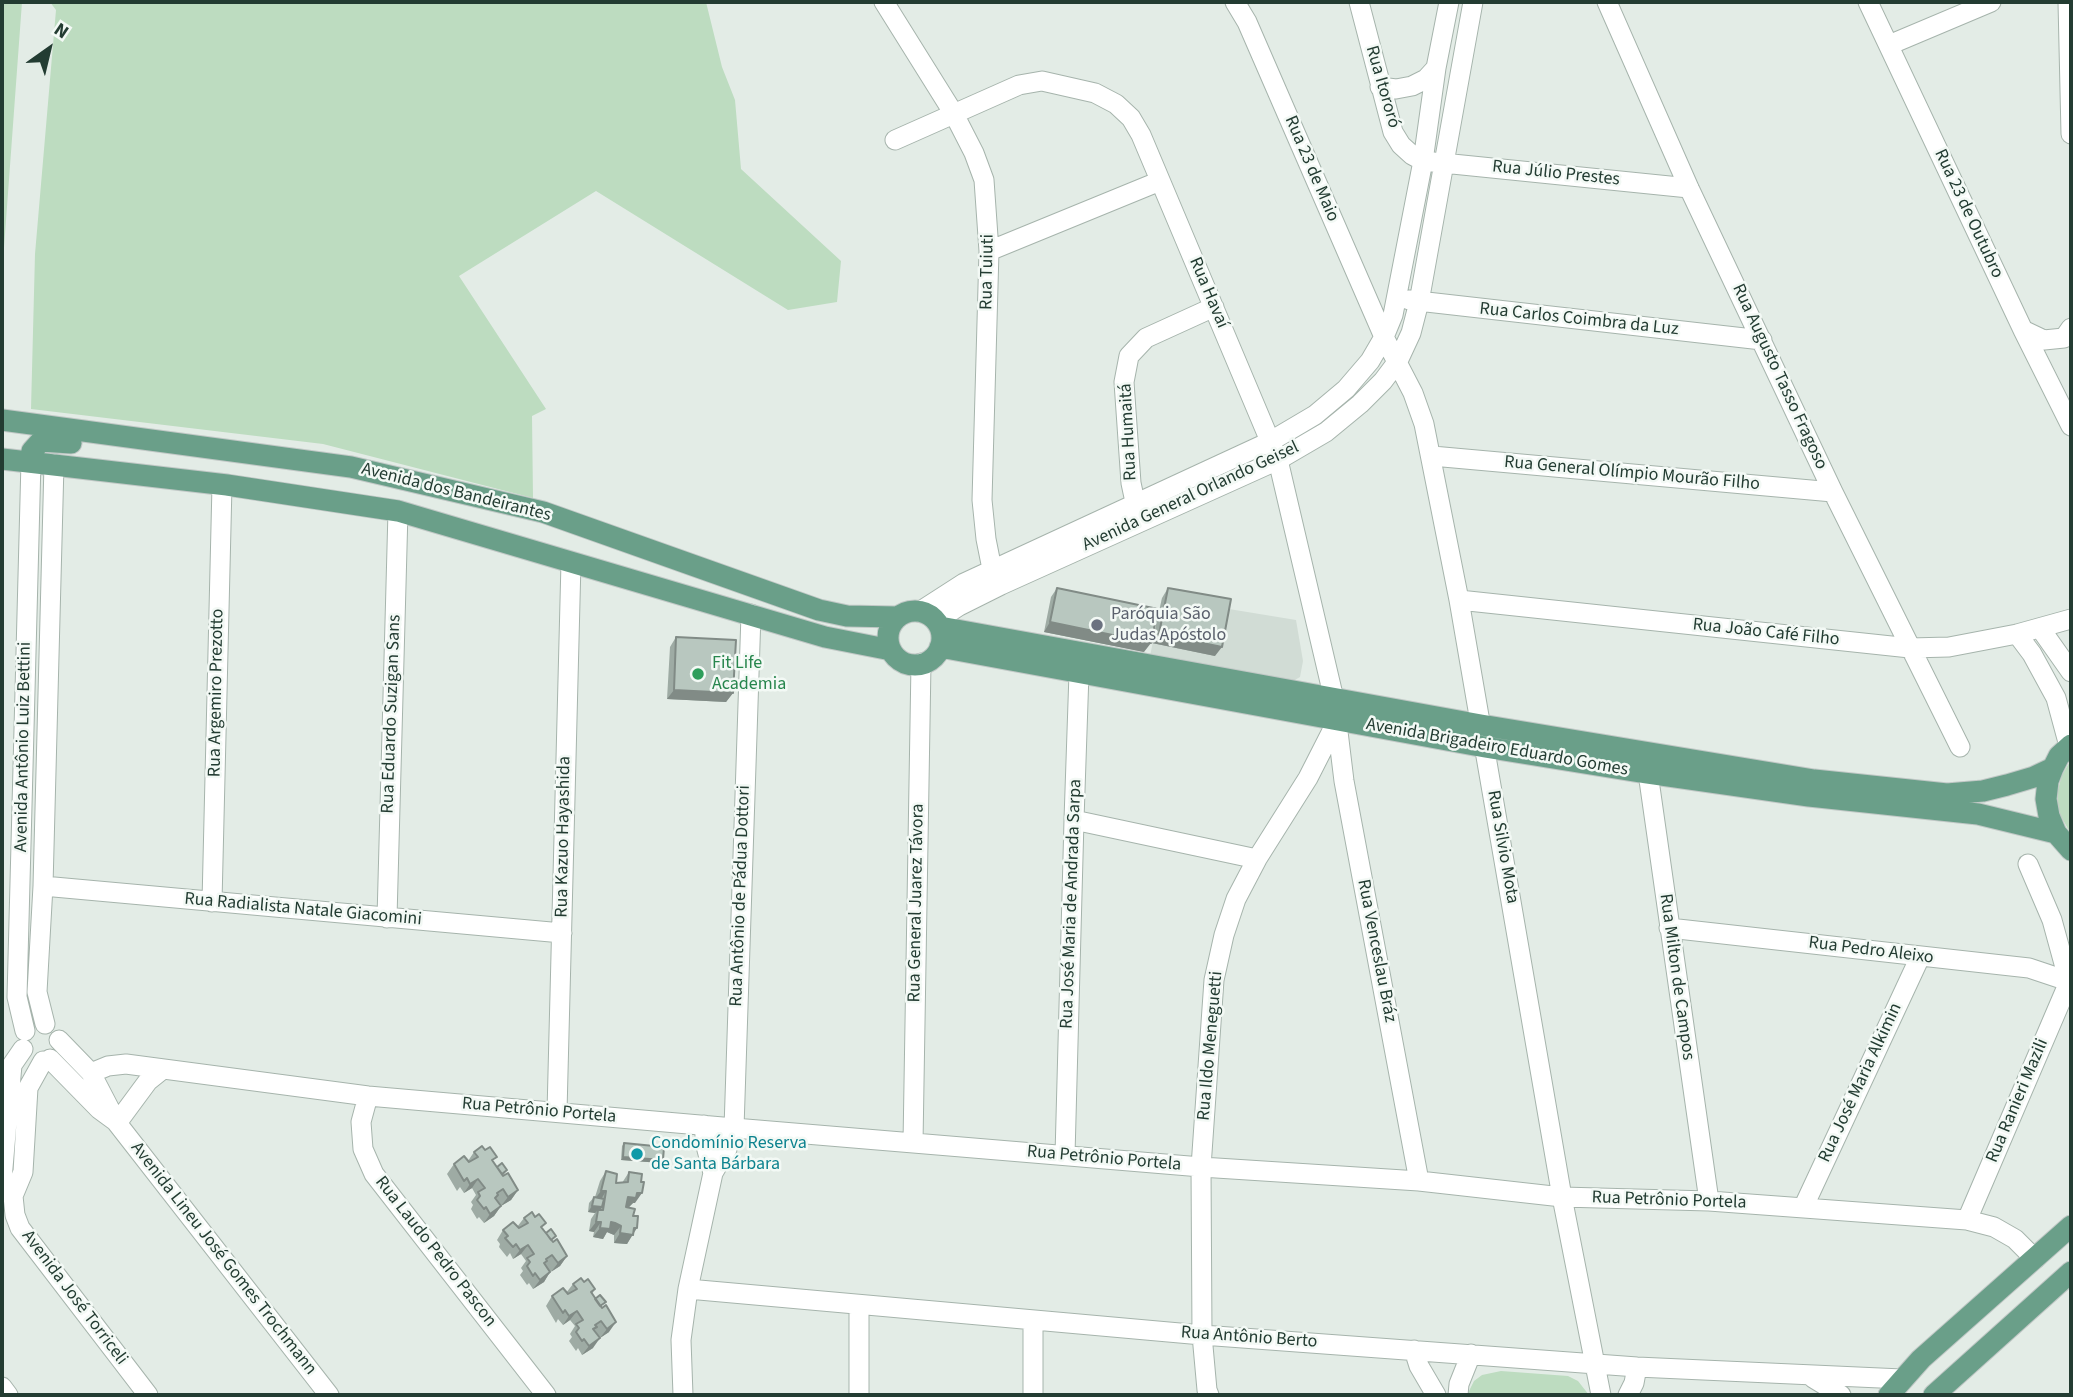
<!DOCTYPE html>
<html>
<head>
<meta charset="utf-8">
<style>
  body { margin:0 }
  #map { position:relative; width:2073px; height:1397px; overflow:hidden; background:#e3ece6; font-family:"Source Sans 3",sans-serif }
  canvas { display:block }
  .frame { position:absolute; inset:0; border:4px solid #233c32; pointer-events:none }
  .north { position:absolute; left:14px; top:14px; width:70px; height:70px; -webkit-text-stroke:5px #f3f9f5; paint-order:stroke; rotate:34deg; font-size:19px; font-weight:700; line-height:28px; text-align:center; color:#233c32 }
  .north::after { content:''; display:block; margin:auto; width:24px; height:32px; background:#233c32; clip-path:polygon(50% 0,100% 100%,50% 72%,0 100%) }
</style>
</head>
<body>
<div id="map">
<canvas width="2073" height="1397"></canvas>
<div class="frame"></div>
<div class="north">N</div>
</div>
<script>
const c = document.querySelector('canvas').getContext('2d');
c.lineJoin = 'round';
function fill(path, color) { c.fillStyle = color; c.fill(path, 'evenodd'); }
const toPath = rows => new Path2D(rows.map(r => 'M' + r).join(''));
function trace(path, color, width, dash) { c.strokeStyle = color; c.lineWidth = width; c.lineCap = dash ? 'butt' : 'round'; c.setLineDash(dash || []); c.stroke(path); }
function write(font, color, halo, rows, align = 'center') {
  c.font = font + ' "Source Sans 3",sans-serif'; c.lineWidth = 5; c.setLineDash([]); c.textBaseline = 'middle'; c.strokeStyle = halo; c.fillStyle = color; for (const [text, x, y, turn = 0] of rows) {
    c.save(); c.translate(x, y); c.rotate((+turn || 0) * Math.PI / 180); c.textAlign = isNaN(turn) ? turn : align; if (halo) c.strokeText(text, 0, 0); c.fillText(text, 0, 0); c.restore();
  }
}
const built = toPath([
  [1162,598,1296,620,1303,661,1300,677,1288,684,1150,656]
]);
const green = toPath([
  [2,2,22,2,2,275],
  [50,2,706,2,722,67,735,100,741,169,841,261,837,302,788,310,596,191,459,276,546,409,532,416,533,498,323,444,31,409,35,254,56,10],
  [2071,760,2071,834,2059,813,2057,793,2062,775],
  [1501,1371,1568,1376,1578,1381,1589,1395,1467,1395,1474,1381,1482,1375]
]);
const minor = toPath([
  [884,2,954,114,974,153,984,180,989,251,982,500,986,539,992,569],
  [1235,2,1247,22,1384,337,1413,393,1424,424,1459,600,1562,1197,1601,1395],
  [1359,2,1393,132,1401,145,1412,155,1423,161,1689,188],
  [1607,2,1689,188,1833,492,1960,747],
  [1868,2,2023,330,2071,426],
  [2068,2,2071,134],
  [1889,45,1991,2],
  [1380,87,1396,89,1412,86,1426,79,1436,68],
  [895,140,1019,85,1042,81,1095,93,1116,104,1131,118,1141,135,1278,460,1334,699,1344,781,1419,1181],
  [989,251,1160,181],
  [1409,300,1762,340],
  [2023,330,2044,340,2064,338,2071,328],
  [1432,456,1833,492],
  [1138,516,1131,483,1124,382,1129,356,1146,338,1214,307],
  [1459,600,1910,648,1949,647,2017,634,2071,619],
  [919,612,964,583,1271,441,1315,415,1346,389,1370,361,1384,337,1393,315,1423,161,1436,68,1449,2],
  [936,621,959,606,1001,585,1278,460,1326,432,1360,404,1383,381,1398,361,1411,333,1419,302,1473,2],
  [2040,628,2071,672],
  [2017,634,2032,654,2056,698,2069,746],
  [1646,759,1709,1201],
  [1074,820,1257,859],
  [2028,864,2052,920,2069,982],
  [43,886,562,933],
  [212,902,222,485],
  [387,918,398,511],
  [1669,928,2029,968,2071,982],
  [45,1024,37,992,43,886,54,464],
  [25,1031,17,997,31,461],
  [59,1040,91,1073,117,1123,329,1395],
  [23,1049,12,1065,2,1179,13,1196,15,1215,20,1228,148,1395],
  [50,1059,99,1109,114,1120],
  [91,1073,108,1066,126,1064,368,1096,734,1128,1201,1167,1419,1181,1562,1197,1709,1201,1967,1220,1994,1227,2015,1239,2035,1259],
  [368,1096,361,1122,363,1149,374,1174,546,1395],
  [557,1112,571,562],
  [117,1123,148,1081,163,1069],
  [704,1125,706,1146,713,1173],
  [913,1143,921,663],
  [1065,1155,1074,820,1079,673,1082,656],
  [13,1196,23,1172,28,1088,43,1061],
  [1803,1208,1920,957],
  [1967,1220,2069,982],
  [688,1289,1202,1335,1637,1367,1902,1379],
  [859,1305,859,1395],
  [1033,1320,1033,1395],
  [1414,1350,1419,1366,1436,1395],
  [1813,1378,1841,1395],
  [2,1387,8,1395],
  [683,1395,681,1340,688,1289,713,1173,727,1149,734,1128,751,614],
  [1209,1395,1207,1390,1202,1335,1201,1167,1214,980,1224,935,1236,899,1257,859,1308,778,1337,721],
  [1458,1395,1459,1384,1471,1354],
  [1628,1395,1634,1383,1637,1367]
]);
const major = toPath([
  [2,420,351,467,543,512,819,610,847,616,897,617],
  [2,459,227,485,398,511,825,637,891,650],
  [31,461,32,451,41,441,71,443],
  '888 638a27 27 0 1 1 54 0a27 27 0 1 1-54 0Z',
  [940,627,1481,725,1814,780,1947,794,1983,791,2007,785,2034,777,2053,768],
  [940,647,1485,747,1646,773,1809,796,1978,814,2056,833],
  [2071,745,2059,756,2053,768,2048,781,2046,799,2049,816,2056,833,2071,850],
  [1889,1395,1921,1359,2071,1226],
  [1934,1395,2071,1272]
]);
const wall = toPath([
  [1057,588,1144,652,1044,632,1051,597],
  [1168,588,1215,656,1152,643,1162,598],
  [676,637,733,693,726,702,667,699,670,647],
  [624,1143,661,1163,621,1160,622,1146],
  [474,1152,493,1162,497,1167,507,1170,503,1176,518,1190,511,1200,501,1206,494,1216,484,1223,479,1217,477,1219,471,1209,473,1205,471,1202,476,1195,472,1188,464,1193,460,1187,457,1191,447,1174,454,1164,468,1161],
  [606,1171,616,1183,622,1183,629,1172,635,1203,633,1203,629,1207,626,1207,633,1216,633,1233,627,1244,614,1243,614,1235,609,1233,607,1232,603,1239,593,1237,594,1232,589,1231,591,1219,595,1213,588,1212,589,1203,594,1197,595,1197,600,1181],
  [524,1218,543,1228,553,1242,567,1256,560,1266,550,1272,544,1282,533,1289,529,1283,527,1285,520,1275,523,1271,521,1268,526,1261,521,1254,513,1259,510,1253,507,1257,499,1247,500,1244,497,1240,503,1230,517,1227],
  [584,1282,595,1289,592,1294,602,1308,609,1332,600,1338,595,1331,593,1348,582,1355,578,1348,576,1351,569,1341,572,1337,570,1334,575,1326,570,1320,563,1325,558,1319,556,1323,546,1306,552,1296,566,1293,573,1284]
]);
const shadedWall = toPath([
  [1050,622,1151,643,1144,652,1044,632],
  [1159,634,1222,647,1215,656,1152,643],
  [674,690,733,693,726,702,667,699],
  [623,1157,663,1160,661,1163,621,1160],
  [478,1179,472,1188,464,1193,470,1184],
  [518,1190,511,1200,501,1206,508,1197],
  [601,1191,606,1191,600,1201,594,1200],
  [637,1193,642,1193,635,1203,633,1203,629,1207,621,1206,628,1197],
  [501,1206,494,1216,484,1223,490,1214],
  [592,1206,602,1207,598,1214,598,1210,595,1213,588,1212],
  [596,1222,601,1222,594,1232,589,1231],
  [611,1222,621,1226,614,1235,607,1232,603,1239,593,1237,600,1228],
  [634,1228,637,1228,627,1244,614,1243,620,1233],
  [528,1245,521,1254,513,1259,520,1250],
  [567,1256,560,1266,551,1272,558,1263],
  [550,1272,544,1282,533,1289,540,1280],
  [577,1311,570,1320,563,1325,569,1316],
  [616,1322,609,1332,600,1338,607,1329],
  [600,1338,593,1348,582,1355,589,1346]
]);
const building = toPath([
  [1057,588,1158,609,1151,643,1050,622,1057,588],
  [1168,588,1231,599,1222,647,1159,634,1168,588],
  [676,637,736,640,733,693,674,690,676,637],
  [624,1143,664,1147,663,1160,623,1157,624,1143],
  [482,1146,485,1150,490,1147,497,1157,492,1160,503,1176,508,1173,518,1190,508,1197,503,1189,497,1193,498,1195,495,1198,501,1206,490,1214,486,1207,484,1209,477,1200,480,1196,478,1192,485,1188,478,1179,470,1184,467,1178,464,1181,454,1164,464,1156,469,1162,478,1157,474,1152,482,1146],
  [502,1163,507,1170,502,1174,497,1167,502,1163],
  [606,1171,617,1174,616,1183,628,1182,629,1172,642,1174,641,1182,644,1182,642,1193,637,1193,636,1198,628,1197,626,1207,635,1209,633,1216,638,1216,637,1228,634,1228,633,1235,620,1233,621,1226,615,1223,611,1222,610,1229,600,1228,601,1222,596,1222,598,1210,603,1210,606,1191,601,1191,606,1171],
  [594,1197,604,1199,602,1207,592,1206,594,1197],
  [532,1212,535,1217,539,1214,546,1223,541,1227,553,1242,557,1239,567,1256,558,1263,552,1255,546,1259,547,1261,544,1263,550,1272,540,1280,535,1273,533,1276,527,1266,530,1262,527,1258,534,1254,528,1245,520,1250,516,1244,513,1247,505,1238,508,1236,503,1230,513,1222,519,1228,528,1223,524,1218,532,1212],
  [551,1229,556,1236,551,1240,546,1233,551,1229],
  [581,1278,584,1282,588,1279,595,1289,591,1292,602,1308,606,1305,616,1322,607,1329,601,1321,595,1325,597,1327,593,1329,600,1338,589,1346,584,1339,582,1341,576,1332,579,1328,576,1324,583,1320,577,1311,569,1316,565,1310,563,1313,552,1296,563,1288,568,1294,577,1289,573,1284,581,1278],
  [600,1295,606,1302,600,1306,595,1299,600,1295]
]);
const markers = [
  [1097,625,7,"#6b7280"],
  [698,674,7,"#2e9e5b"],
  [637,1154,7,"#0f9aa8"]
];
const streetNames = [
  ["Rua Itororó",1382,87,74],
  ["Rua 23 de Maio",1311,169,67],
  ["Rua Júlio Prestes",1556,174,6],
  ["Rua 23 de Outubro",1968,214,65],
  ["Rua Tuiuti",988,272,-89],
  ["Rua Havaí",1208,293,67],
  ["Rua Carlos Coimbra da Luz",1579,320,6],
  ["Rua Augusto Tasso Fragoso",1779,377,65],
  ["Rua Humaitá",1129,432,-93],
  ["Rua General Olímpio Mourão Filho",1632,474,5],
  ["Avenida dos Bandeirantes",456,493,14],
  ["Avenida General Orlando Geisel",1191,497,-25],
  ["Rua João Café Filho",1766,633,6],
  ["Rua Argemiro Prezotto",217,693,-89],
  ["Rua Eduardo Suzigan Sans",392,714,-88],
  ["Avenida Antônio Luiz Bettini",24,747,-89],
  ["Avenida Brigadeiro Eduardo Gomes",1497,748,10],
  ["Rua Kazuo Hayashida",564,837,-89],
  ["Rua Silvio Mota",1502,847,80],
  ["Rua Antônio de Pádua Dottori",741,896,-88],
  ["Rua General Juarez Távora",917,903,-89],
  ["Rua José Maria de Andrada Sarpa",1072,904,-88],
  ["Rua Radialista Natale Giacomini",303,910,5],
  ["Rua Venceslau Bráz",1376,951,79],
  ["Rua Pedro Aleixo",1871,951,7],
  ["Rua Milton de Campos",1676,977,82],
  ["Rua Ildo Meneguetti",1211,1046,-85],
  ["Rua José Maria Alkimin",1861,1083,-65],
  ["Rua Ranieri Mazili",2018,1101,-67],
  ["Rua Petrônio Portela",539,1111,5],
  ["Rua Petrônio Portela",1104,1159,5],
  ["Rua Petrônio Portela",1669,1201,2],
  ["Rua Laudo Pedro Pascon",435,1252,52],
  ["Avenida Lineu José Gomes Trochmann",223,1259,52],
  ["Avenida José Torriceli",74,1298,53],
  ["Rua Antônio Berto",1249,1338,4]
];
const worshipNames = [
  ["Paróquia São",1111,615],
  ["Judas Apóstolo",1111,636]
];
const leisureNames = [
  ["Fit Life",712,664],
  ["Academia",712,685]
];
const cultureNames = [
  ["Condomínio Reserva",651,1144],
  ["de Santa Bárbara",651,1165]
];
fill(built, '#d1dcd5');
fill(green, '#bddcc0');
trace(minor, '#a6b4ac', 21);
trace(major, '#c1c8c6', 23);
trace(minor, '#fff', 19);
trace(major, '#6a9f89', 21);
fill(wall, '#9eaba4');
fill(shadedWall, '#818b86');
fill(building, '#b8c7bf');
trace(building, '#818b86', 2);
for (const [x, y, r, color] of markers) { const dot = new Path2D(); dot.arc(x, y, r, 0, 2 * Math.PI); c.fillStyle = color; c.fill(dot); trace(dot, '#f3f9f5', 2.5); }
write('18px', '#233c32', '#f3f9f5', streetNames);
write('18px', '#5b616d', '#f3f9f5', worshipNames, 'left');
write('18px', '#27864d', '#f3f9f5', leisureNames, 'left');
write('18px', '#0d838f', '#f3f9f5', cultureNames, 'left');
</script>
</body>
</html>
